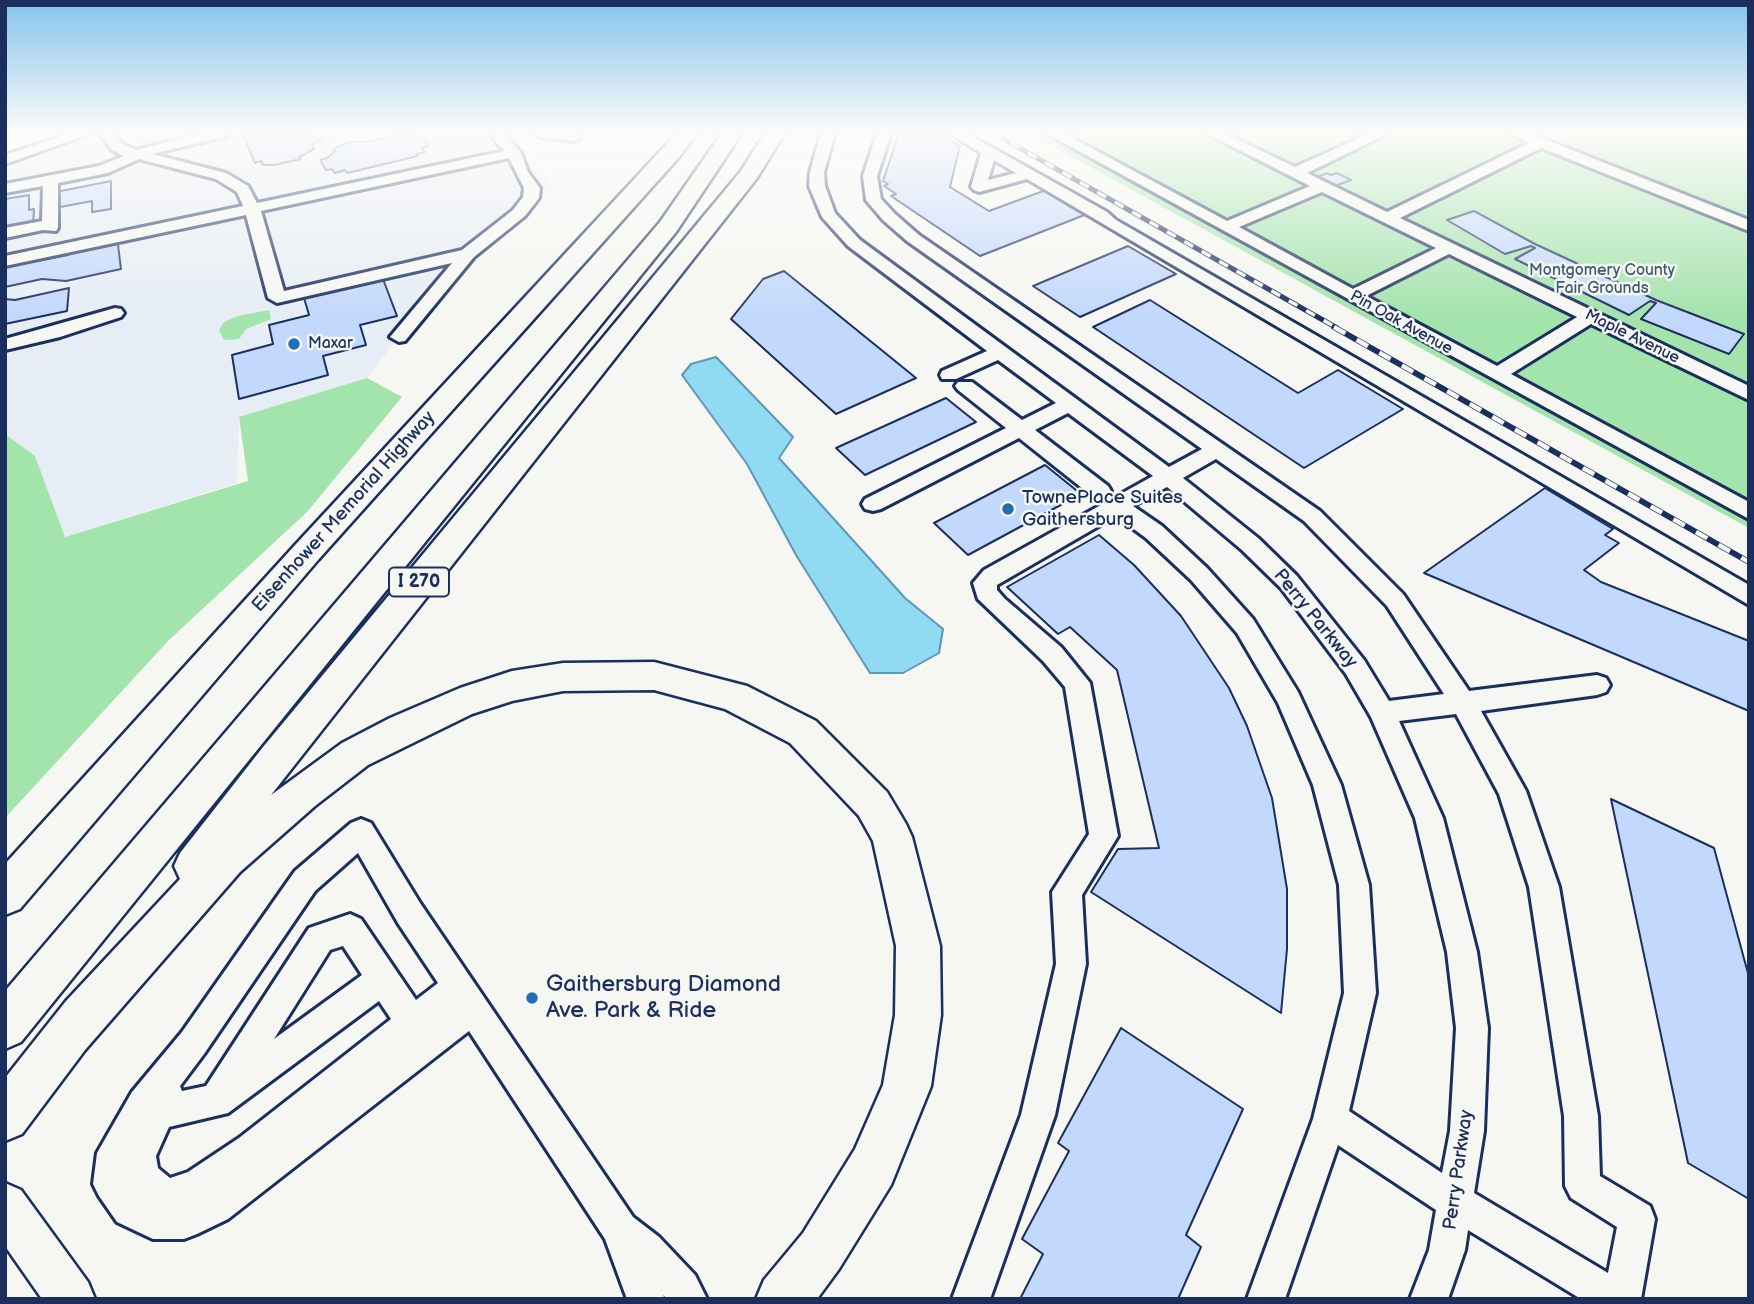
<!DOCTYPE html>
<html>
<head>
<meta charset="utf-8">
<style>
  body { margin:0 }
  #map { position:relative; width:1754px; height:1304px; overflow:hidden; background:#f6f6f2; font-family:"Balsamiq Sans",sans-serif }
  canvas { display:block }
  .frame { position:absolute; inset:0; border:7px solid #1b2f5e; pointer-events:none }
</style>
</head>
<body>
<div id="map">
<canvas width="1754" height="1304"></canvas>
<div class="frame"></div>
</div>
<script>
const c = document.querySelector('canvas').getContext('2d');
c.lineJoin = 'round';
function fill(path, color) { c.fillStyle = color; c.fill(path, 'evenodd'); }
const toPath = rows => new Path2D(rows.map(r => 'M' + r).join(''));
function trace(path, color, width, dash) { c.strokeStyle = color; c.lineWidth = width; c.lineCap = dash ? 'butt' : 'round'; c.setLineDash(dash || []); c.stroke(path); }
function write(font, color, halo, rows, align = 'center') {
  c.font = font + ' "Balsamiq Sans",sans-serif'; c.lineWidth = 5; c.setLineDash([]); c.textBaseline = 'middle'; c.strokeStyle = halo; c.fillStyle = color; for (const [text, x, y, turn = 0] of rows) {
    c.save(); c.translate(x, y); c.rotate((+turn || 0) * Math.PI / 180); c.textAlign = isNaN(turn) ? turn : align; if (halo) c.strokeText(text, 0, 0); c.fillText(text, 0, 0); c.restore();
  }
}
const built = toPath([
  [104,133,512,133,555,186,399,336,367,378,239,417,237,483,64,537,47,504,35,456,5,434,5,165]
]);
const green = toPath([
  [1028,133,1749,133,1749,528],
  [269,310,271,319,246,329,239,339,224,340,219,330,224,322,238,316],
  [367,378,402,397,307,512,169,640,5,818,5,434,35,456,65,537,248,481,239,417]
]);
const water = toPath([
  [716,357,793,437,779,458,905,598,943,629,939,653,903,673,870,673,796,555,747,464,682,375,691,364,716,357]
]);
const building = toPath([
  [305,133,307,137,322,139,312,145,314,149,299,157,301,159,274,165,263,165,261,161,255,163,243,135,305,133],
  [899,133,938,133,960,146,950,187,989,211,1046,190,1087,214,980,256,891,196,896,194,884,186,888,184,883,181,899,133],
  [402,134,404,136,415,134,417,138,423,137,429,146,422,148,425,152,416,154,418,156,347,173,345,170,335,173,332,169,326,170,320,160,327,158,335,151,333,149,350,142,365,142,402,134],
  [1327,173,1331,175,1337,173,1351,180,1332,187,1319,180,1322,179,1318,177,1327,173],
  [111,181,111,209,92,212,92,201,55,208,56,192,111,181],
  [29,195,29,210,34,209,33,225,5,231,5,199,29,195],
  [1474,211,1535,244,1656,300,1744,334,1729,354,1641,319,1656,303,1650,301,1629,315,1515,259,1535,248,1531,246,1505,254,1447,220,1474,211],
  [117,237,121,269,66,281,42,279,5,287,5,267,68,255,69,248,117,237],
  [1128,246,1176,274,1080,317,1033,286,1128,246],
  [784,271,916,378,836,414,731,319,763,279,784,271],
  [383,279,397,316,360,325,366,345,323,356,328,375,239,399,232,355,273,344,269,325,309,315,304,298,383,279],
  [69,288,67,311,5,324,5,299,15,300,69,288],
  [1150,300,1298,393,1338,370,1403,409,1304,468,1093,327,1150,300],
  [946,398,976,422,865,475,836,448,946,398],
  [1045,465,1081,494,968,555,934,523,1045,465],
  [1545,488,1613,529,1605,535,1619,543,1584,570,1601,582,1749,641,1749,711,1424,573,1545,488],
  [1099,535,1134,565,1181,616,1229,688,1247,726,1272,798,1287,889,1287,949,1281,1013,1091,892,1118,849,1159,848,1117,670,1070,627,1058,634,1007,587,1099,535],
  [1611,799,1714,848,1749,977,1749,1199,1688,1163,1611,799],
  [1121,1028,1243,1109,1186,1235,1201,1247,1178,1299,1020,1299,1043,1254,1022,1239,1069,1151,1058,1143,1121,1028]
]);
const minor = toPath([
  [71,133,92,133,5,164,5,155,71,133],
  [99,133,113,133,122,144,136,150,203,133,229,133,227,136,152,154,226,173,248,186,257,203,504,151,489,133,504,133,521,153,528,172,540,188,539,198,525,216,474,257,405,341,399,342,390,337,452,263,277,303,268,298,246,215,5,266,5,256,243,206,237,192,216,179,139,159,108,173,58,183,58,228,56,231,43,230,5,238,5,228,42,221,43,186,5,193,5,184,99,166,124,156,112,150,99,133],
  [509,158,524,188,523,197,513,210,462,250,284,291,261,211,509,158],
  [533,133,582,133,578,140,573,141,540,137,533,133],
  [821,133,835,133,824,172,825,186,835,213,860,240,1169,467,1202,449,907,241,883,220,866,200,863,176,877,133,891,133,877,176,881,199,895,214,919,235,1320,511,1403,594,1469,691,1597,675,1606,678,1610,685,1606,692,1597,695,1481,711,1526,791,1559,887,1598,1116,1600,1176,1650,1206,1655,1219,1641,1299,1581,1299,1468,1230,1465,1250,1448,1299,1410,1299,1429,1250,1436,1210,1338,1145,1285,1299,1247,1299,1313,1119,1344,993,1339,885,1313,785,1278,703,1237,633,1191,580,1146,538,1116,516,997,585,997,590,1005,599,1061,647,1090,683,1118,836,1082,895,1086,964,1055,1115,990,1299,952,1299,1021,1115,1056,964,1052,892,1089,834,1065,687,1043,661,978,599,973,583,984,570,1153,476,1068,413,1035,430,1108,486,1111,491,1108,496,1100,498,1092,496,1019,438,881,509,873,511,865,509,862,504,865,499,1006,428,958,390,955,386,958,382,972,382,1022,420,1056,403,998,360,956,379,942,379,940,375,942,371,987,351,848,246,822,217,809,186,810,172,821,133],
  [1216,459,1304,521,1387,606,1444,694,1389,701,1364,660,1297,576,1258,538,1183,478,1216,459],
  [1167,487,1242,550,1281,588,1346,674,1371,717,1415,818,1447,952,1456,1028,1450,1131,1442,1173,1349,1111,1376,993,1369,885,1341,785,1298,692,1253,619,1207,568,1162,526,1133,506,1167,487],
  [1456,714,1499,794,1529,887,1564,1116,1565,1186,1571,1198,1617,1227,1608,1273,1474,1193,1484,1131,1488,1028,1477,952,1443,818,1399,721,1456,714],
  [949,133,966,133,1107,212,1116,220,1749,585,1749,605,1027,179,979,192,974,190,971,187,981,153,949,133],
  [994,160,1016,173,988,180,994,160],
  [1046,133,1063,133,1227,221,1310,186,1206,133,1224,133,1295,167,1371,133,1389,133,1307,173,1387,212,1529,143,1510,133,1529,133,1749,220,1749,231,1541,148,1400,218,1749,386,1749,400,1591,324,1511,374,1749,502,1749,519,1046,133],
  [1322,192,1381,221,1436,248,1353,289,1239,227,1322,192],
  [1449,254,1577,317,1497,366,1366,296,1449,254],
  [115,308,121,309,124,313,121,317,60,337,5,350,5,339,115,308],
  [361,819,371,823,420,903,633,1217,659,1237,695,1275,707,1299,667,1299,663,1295,665,1299,627,1299,605,1239,469,1031,228,1219,197,1234,184,1239,153,1239,117,1222,99,1196,93,1184,97,1153,132,1092,182,1032,295,871,351,823,361,819],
  [358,853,398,923,438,983,416,1000,361,919,350,914,309,928,206,1086,182,1091,180,1086,204,1054,315,891,358,853],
  [343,946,362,975,274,1039,330,950,343,946],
  [379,1001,391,1019,239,1138,188,1172,170,1178,158,1168,156,1156,169,1127,228,1113,379,1001]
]);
const major = toPath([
  [5,1183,21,1190,88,1282,95,1299,42,1299,5,1246,5,1183]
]);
const highway = toPath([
  [677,133,697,133,680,156,318,560,20,909,5,915,5,864,296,544,677,133],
  [722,133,742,133,676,232,21,1042,5,1049,5,991,660,222,722,133],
  [765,133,785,133,757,178,271,795,342,743,390,718,460,688,512,671,563,663,654,662,747,686,816,721,887,792,906,824,912,837,940,946,941,1015,931,1086,891,1185,839,1269,817,1299,756,1299,764,1280,803,1233,855,1149,883,1085,895,1015,896,946,873,841,859,816,790,743,725,709,654,690,563,691,512,701,472,714,368,765,315,806,240,872,85,1050,22,1134,5,1141,5,1078,66,1001,180,879,174,866,180,853,263,747,741,171,765,133]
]);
const railFar1 = toPath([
  [993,133,1337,328]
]);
const rail = toPath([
  [1334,327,1749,562]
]);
const markers = [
  [294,344,7,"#1f6fb2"],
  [1008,509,7,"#1f6fb2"],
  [532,998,7,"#1f6fb2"]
];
const farParknames = [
  ["Montgomery County",1602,271],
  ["Fair Grounds",1602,289]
];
const farStreetnames = [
  ["Pin Oak Avenue",1401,323,29],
  ["Maple Avenue",1632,337,26]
];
const farPoinames = [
  ["Maxar",308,344]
];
const shields = [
  [419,582,60]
];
const shieldNames = [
  ["I 270",419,582]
];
const poiNames = [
  ["TownePlace Suites",1022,498],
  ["Gaithersburg",1022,520]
];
const streetNames = [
  ["Eisenhower Memorial Highway",344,512,-48],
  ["Perry Parkway",1315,619,51],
  ["Perry Parkway",1459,1170,-82]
];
const nearPoinames = [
  ["Gaithersburg Diamond",546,985],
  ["Ave. Park & Ride",546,1011]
];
fill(built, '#e6edf5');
fill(green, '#a3e3ac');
fill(water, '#90daf2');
trace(water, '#6196b7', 2);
fill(building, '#c2d8fc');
trace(building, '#1b2f5e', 2);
trace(minor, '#1b2f5e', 6);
trace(major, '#1b2f5e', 5);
trace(highway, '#1b2f5e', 5);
fill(minor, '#f6f6f2');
fill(major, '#f6f6f2');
fill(highway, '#f6f6f2');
trace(railFar1, '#1b2f5e', 5);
trace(rail, '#1b2f5e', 6);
trace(railFar1, '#f6f6f2', 3.5, [10]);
trace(rail, '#f6f6f2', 4.5, [13]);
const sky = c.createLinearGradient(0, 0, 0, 316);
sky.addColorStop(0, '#85c3ec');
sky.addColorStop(0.42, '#fbfbf9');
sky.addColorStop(1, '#fbfbf900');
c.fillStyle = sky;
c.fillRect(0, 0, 1754, 316);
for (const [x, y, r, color] of markers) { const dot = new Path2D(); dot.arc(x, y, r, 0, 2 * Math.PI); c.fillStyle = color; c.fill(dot); trace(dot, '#f6f6f2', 2.5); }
write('16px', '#3d5c72', '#f6f6f2', farParknames);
write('16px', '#1b2f5e', '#f6f6f2', farStreetnames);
write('16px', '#1b2f5e', '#f6f6f2', farPoinames, 'left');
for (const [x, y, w] of shields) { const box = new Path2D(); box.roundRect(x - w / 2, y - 14.5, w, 29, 5); c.fillStyle = '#f6f6f2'; c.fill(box); trace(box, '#1b2f5e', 2); }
write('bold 18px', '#1b2f5e', null, shieldNames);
write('19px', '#1b2f5e', '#f6f6f2', poiNames, 'left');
write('19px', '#1b2f5e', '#f6f6f2', streetNames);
write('23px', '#1b2f5e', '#f6f6f2', nearPoinames, 'left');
</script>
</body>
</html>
